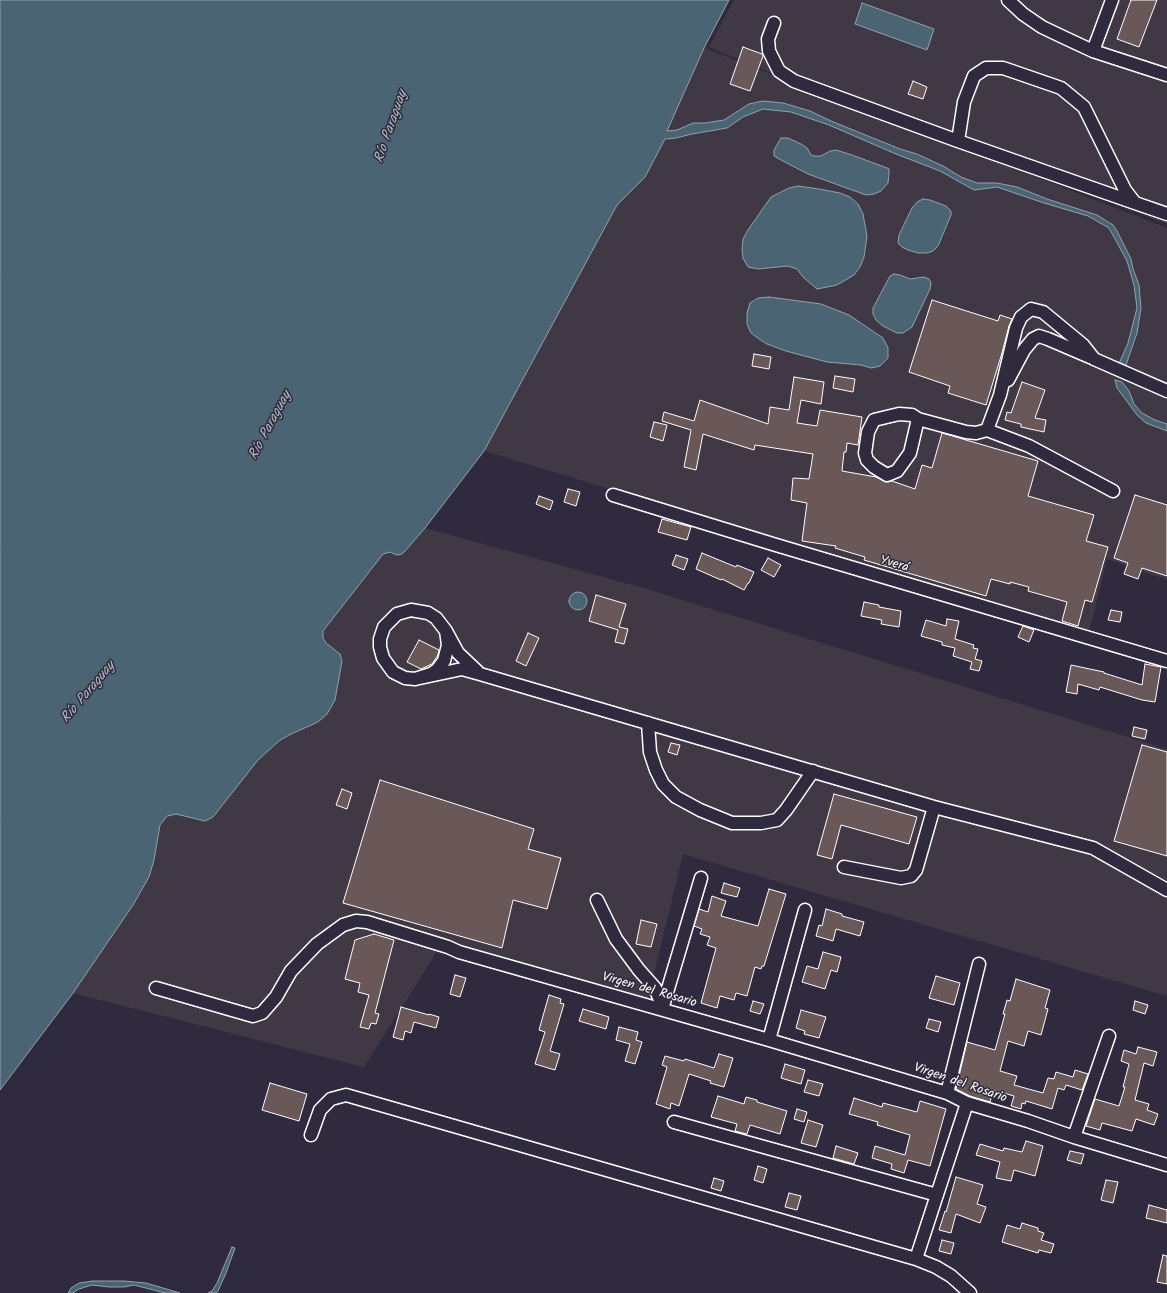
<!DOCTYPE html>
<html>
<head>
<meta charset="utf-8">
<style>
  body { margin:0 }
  canvas { display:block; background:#2f2a3d }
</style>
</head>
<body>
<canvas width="1167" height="1293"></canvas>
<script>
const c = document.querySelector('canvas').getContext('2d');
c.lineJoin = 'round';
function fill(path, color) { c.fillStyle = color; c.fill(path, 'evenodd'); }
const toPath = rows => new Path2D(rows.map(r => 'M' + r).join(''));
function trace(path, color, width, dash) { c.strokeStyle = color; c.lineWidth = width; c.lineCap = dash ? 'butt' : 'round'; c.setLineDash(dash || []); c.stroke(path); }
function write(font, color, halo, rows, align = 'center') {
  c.font = font + ' Kalam,sans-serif'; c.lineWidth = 3; c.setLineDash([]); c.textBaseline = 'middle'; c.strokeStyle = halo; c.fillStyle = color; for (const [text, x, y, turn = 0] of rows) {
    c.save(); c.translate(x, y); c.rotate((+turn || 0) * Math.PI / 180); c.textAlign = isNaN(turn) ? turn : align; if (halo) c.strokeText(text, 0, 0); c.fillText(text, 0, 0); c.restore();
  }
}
const built = toPath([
  [734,0,1167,0,1167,224,784,78,709,47],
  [704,48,1167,228,1167,579,1155,576,1107,559,1089,632,853,561,802,547,484,451,617,205,654,128],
  [425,528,643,588,1167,749,1167,996,683,854,648,999,443,942,364,1067,73,993,133,905,149,877,154,860,160,825,167,816,176,814,205,821,220,809,258,760,279,741,289,735,308,727,335,700,342,661,340,654,326,643,323,638,323,631,383,554,390,552,397,555,402,554]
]);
const water = toPath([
  [0,0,729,0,704,48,667,131,677,130,693,123,705,123,724,120,749,104,763,101,783,103,810,111,831,121,900,149,917,154,943,166,961,177,977,183,997,183,1017,187,1047,199,1097,215,1113,225,1117,231,1131,259,1133,269,1139,285,1141,308,1137,333,1125,368,1118,366,1128,343,1137,308,1134,285,1127,261,1109,228,1088,216,1044,203,997,187,974,190,940,171,896,154,829,125,791,112,763,109,743,117,727,128,692,134,676,138,665,139,645,177,617,205,484,451,425,528,406,550,402,554,397,555,390,552,383,554,323,631,323,638,326,643,340,654,342,661,335,700,327,714,318,722,289,735,279,741,258,760,213,817,205,821,176,814,167,816,160,825,154,860,149,877,133,905,73,993,0,1090,0,0],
  [862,3,934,29,927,50,855,24,862,3],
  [781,138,788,138,801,144,807,148,811,155,814,156,821,156,830,151,836,150,852,155,887,168,889,169,889,173,888,183,881,191,874,194,866,195,808,174,781,160,774,156,774,150,781,138],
  [798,186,819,189,840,193,850,197,858,204,863,214,867,236,864,257,860,267,854,275,837,285,817,289,803,277,797,269,788,266,758,269,748,267,743,258,742,249,743,239,748,230,771,197,789,188,798,186],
  [923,199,930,200,946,206,951,211,951,215,938,246,933,251,927,253,918,253,908,250,902,247,898,243,899,235,912,208,917,202,923,199],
  [894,274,900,275,910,279,924,277,929,279,931,283,930,289,912,327,903,333,897,333,883,326,876,320,873,314,873,308,890,276,894,274],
  [769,297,821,304,849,315,883,338,888,348,888,358,880,366,871,368,861,365,827,362,786,351,767,344,759,339,751,333,747,324,747,313,750,303,758,298,769,297],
  [1115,380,1122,382,1129,391,1134,404,1142,413,1155,420,1167,424,1167,431,1146,423,1137,415,1117,388,1115,380],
  '569 601a9 9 0 1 1 18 0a9 9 0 1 1-18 0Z',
  [232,1247,235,1248,226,1273,218,1291,216,1293,208,1293,212,1291,217,1283,232,1247],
  [93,1281,124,1281,146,1283,180,1293,165,1293,134,1285,124,1287,109,1287,92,1285,79,1289,73,1293,68,1293,71,1288,79,1283,93,1281]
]);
const building = toPath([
  [1131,0,1157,0,1139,47,1117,39,1131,0],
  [743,47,762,54,763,56,750,91,730,84,743,47],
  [913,81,927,87,923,99,908,94,913,81],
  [932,300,998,321,1000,315,1012,319,1009,326,1002,353,986,405,948,393,950,386,909,372,932,300],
  [754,354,771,357,769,369,752,366,754,354],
  [835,376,855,379,853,392,833,388,835,376],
  [794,377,824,382,821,404,801,400,797,423,817,426,820,410,862,417,858,445,847,443,846,452,844,452,842,471,876,477,886,482,892,481,915,489,922,465,932,468,942,433,1038,461,1028,496,1094,515,1086,541,1108,547,1092,602,1085,600,1078,626,1062,621,1067,602,1028,591,1029,587,1010,582,1010,584,991,579,986,596,864,560,865,557,835,548,836,546,802,541,807,503,791,500,793,478,809,479,813,454,755,445,754,450,703,434,696,470,684,467,691,430,662,421,664,412,694,421,700,400,768,424,770,407,789,410,794,377],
  [1022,382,1045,390,1035,418,1046,420,1044,432,1021,427,1021,424,1005,420,1007,412,1011,413,1022,382],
  [654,422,667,425,663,441,650,437,654,422],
  [568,489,580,492,576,506,564,502,568,489],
  [1135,495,1167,505,1167,576,1142,568,1138,579,1124,574,1128,563,1114,558,1135,495],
  [539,496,553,501,550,510,536,504,539,496],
  [662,519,691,527,687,540,658,532,662,519],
  [702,553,736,567,737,565,754,572,749,583,748,583,744,590,722,579,721,580,696,569,702,553],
  [676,555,688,559,684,570,672,565,676,555],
  [768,558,781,565,774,577,761,570,768,558],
  [596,595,626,604,619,627,628,629,624,644,615,642,618,630,589,621,596,595],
  [864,602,879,605,879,607,901,611,899,627,881,624,882,620,861,616,864,602],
  [1111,610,1122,612,1120,622,1108,620,1111,610],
  [947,619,959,621,955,639,974,645,973,648,978,649,975,659,982,661,979,671,970,669,972,662,953,656,955,648,942,645,942,642,921,636,926,620,946,626,947,619],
  [1023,626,1034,630,1029,642,1018,637,1023,626],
  [528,633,539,638,526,666,516,661,528,633],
  [419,640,439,650,438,655,432,664,421,669,407,662,419,640],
  [1145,664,1161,667,1155,702,1142,700,1100,687,1099,690,1078,684,1077,694,1066,692,1071,665,1104,672,1104,673,1142,685,1145,664],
  [1134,727,1147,730,1145,739,1132,736,1134,727],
  [671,743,680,745,677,755,668,752,671,743],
  [1142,745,1167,752,1167,856,1114,841,1142,745],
  [380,780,534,829,528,849,561,858,547,909,513,900,502,948,343,903,380,780],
  [342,789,352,793,347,809,336,805,342,789],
  [834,794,917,817,909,844,841,825,832,859,817,855,834,794],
  [724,883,740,888,737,897,721,893,724,883],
  [769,889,786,894,764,966,762,966,761,969,755,967,747,996,736,993,734,1000,720,996,717,1008,701,1003,716,948,707,945,710,937,700,934,702,929,694,926,699,909,708,912,712,896,726,901,721,916,758,926,769,889],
  [826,909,842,914,842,916,864,922,860,936,836,929,833,941,816,936,819,925,822,926,826,909],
  [641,920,657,924,651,947,636,944,641,920],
  [374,934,394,940,375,1013,379,1014,376,1024,371,1023,369,1029,360,1027,369,995,358,992,360,983,345,979,355,940,374,934],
  [823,952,841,957,837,972,831,970,825,989,802,982,807,966,818,969,823,952],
  [455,975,466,978,460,997,450,994,455,975],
  [936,976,960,983,954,1005,929,998,936,976],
  [1016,979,1050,990,1045,1008,1048,1009,1041,1035,1028,1031,1024,1046,1008,1041,1000,1071,1017,1076,1014,1085,1043,1093,1048,1078,1054,1079,1056,1072,1073,1077,1075,1070,1088,1074,1082,1090,1066,1085,1064,1090,1058,1088,1052,1109,1026,1101,1025,1104,1022,1103,1021,1109,1011,1106,1014,1096,993,1090,990,1102,970,1096,956,1089,967,1042,995,1050,1005,1014,1003,1014,1007,1000,1010,1001,1016,979],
  [549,995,561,999,560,1003,564,1004,550,1051,560,1054,555,1070,535,1064,545,1032,539,1030,549,995],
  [753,1001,764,1004,760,1014,750,1011,753,1001],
  [1135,1001,1148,1005,1145,1014,1133,1010,1135,1001],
  [401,1007,429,1015,429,1014,439,1017,436,1028,414,1022,411,1033,405,1031,403,1040,393,1037,401,1007],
  [583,1009,609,1017,606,1029,579,1021,583,1009],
  [801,1010,826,1017,819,1038,804,1034,805,1031,796,1028,801,1010],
  [929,1019,941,1022,938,1032,926,1028,929,1019],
  [619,1027,638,1032,636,1040,642,1042,635,1064,625,1061,630,1044,616,1040,619,1027],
  [1138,1047,1157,1052,1153,1066,1144,1063,1135,1100,1149,1104,1147,1110,1158,1114,1154,1125,1136,1119,1132,1131,1102,1123,1100,1130,1086,1126,1095,1099,1119,1106,1125,1087,1123,1087,1129,1064,1121,1061,1124,1050,1136,1054,1138,1047],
  [719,1054,733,1058,724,1087,710,1083,711,1081,689,1074,679,1106,671,1103,670,1109,656,1104,667,1067,662,1065,665,1056,684,1061,685,1059,714,1068,719,1054],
  [785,1064,805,1070,801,1084,781,1078,785,1064],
  [808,1080,823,1084,819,1096,804,1092,808,1080],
  [270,1083,307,1094,299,1121,262,1110,270,1083],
  [718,1096,744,1104,746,1097,757,1100,757,1102,787,1111,780,1134,750,1125,747,1134,735,1131,737,1124,711,1117,718,1096],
  [854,1098,882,1107,883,1103,917,1112,920,1101,946,1109,930,1166,908,1160,904,1173,891,1169,892,1164,872,1158,875,1146,905,1155,910,1135,877,1125,878,1122,849,1114,854,1098],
  [797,1109,807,1112,804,1122,794,1119,797,1109],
  [808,1120,823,1125,816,1147,801,1143,808,1120],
  [1026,1141,1043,1146,1035,1176,1014,1170,1011,1181,996,1178,1000,1162,976,1155,980,1144,1003,1151,1004,1148,1022,1152,1026,1141],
  [836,1146,858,1153,854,1164,833,1158,836,1146],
  [1070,1151,1084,1154,1081,1164,1067,1160,1070,1151],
  [758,1166,767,1169,763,1183,754,1180,758,1166],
  [956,1177,983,1185,977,1204,986,1207,980,1223,956,1214,951,1233,939,1230,945,1211,946,1212,956,1177],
  [714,1178,724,1181,721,1191,711,1188,714,1178],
  [1106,1180,1118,1182,1113,1203,1101,1200,1106,1180],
  [789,1193,801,1196,797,1210,785,1207,789,1193],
  [1149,1205,1167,1210,1167,1223,1146,1218,1149,1205],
  [1022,1223,1038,1228,1038,1231,1044,1233,1041,1240,1054,1244,1051,1253,1039,1250,1038,1253,1002,1242,1007,1225,1020,1229,1022,1223],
  [942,1240,954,1243,951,1254,939,1251,942,1240],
  [1163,1255,1167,1256,1167,1284,1157,1282,1163,1255]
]);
const minor = toPath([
  [1008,0,1023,14,1042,27,1063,37,1093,51,1167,75],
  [774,23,768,39,769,51,779,71,794,81,958,141],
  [1093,51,1112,0],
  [1135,203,958,141,964,102,974,76,986,68,1003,68,1061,88,1084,107,1125,190,1135,203,1167,214],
  [1008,380,1024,350,1033,339,1039,336,1048,339,1090,357],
  [918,419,910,453,897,471,887,475,874,467,867,460,865,453,868,432,874,420,899,414,912,415,918,419,966,432,976,433,987,430,1000,395,1016,328,1021,317,1031,309,1043,312,1083,345,1094,359,1167,391],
  [987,430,1029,446,1113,491],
  [613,495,776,545,1167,661],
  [446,631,448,645,444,661,437,670,431,674,415,679,405,678,393,672,383,658,380,647,380,639,384,627,397,614,411,610,428,613,436,618,446,631,458,653,478,672],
  [415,679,462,669,480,674,934,807,1093,848,1167,890],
  [648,723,650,752,656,770,663,784,676,797,700,810,732,823,761,823,777,820,786,810,813,771],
  [844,867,901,878,911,876,916,870,934,807],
  [597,900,616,939,639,970,655,988,663,1007],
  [156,988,253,1016,262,1013,276,997,291,971,317,944,343,925,356,921,367,922,448,947,459,952,769,1040,947,1093,967,1103,1028,1121,1074,1137,1167,1165],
  [662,1009,701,878],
  [769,1040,805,910],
  [947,1093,979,964],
  [674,1122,937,1195],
  [311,1135,320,1110,331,1099,346,1095,916,1259,936,1267,951,1276,970,1293],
  [1074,1137,1109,1036],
  [916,1259,967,1103]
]);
const streetNames = [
  ["Yverá",894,565,16],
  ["Virgen del Rosario",649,991,16],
  ["Virgen del Rosario",960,1084,19]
];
const waterNames = [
  ["Río Paraguay",392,127,-71],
  ["Río Paraguay",271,426,-62],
  ["Río Paraguay",89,693,-50]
];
fill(built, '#403845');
fill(water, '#4b6474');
trace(water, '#93a2ac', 1);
fill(building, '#695857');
trace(building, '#fff', 1);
trace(minor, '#fff', 15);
trace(minor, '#2f2a3d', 12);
write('13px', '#fff', '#2f2a3d', streetNames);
write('italic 14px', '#aeb9c0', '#2f2a3d', waterNames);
</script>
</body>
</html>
